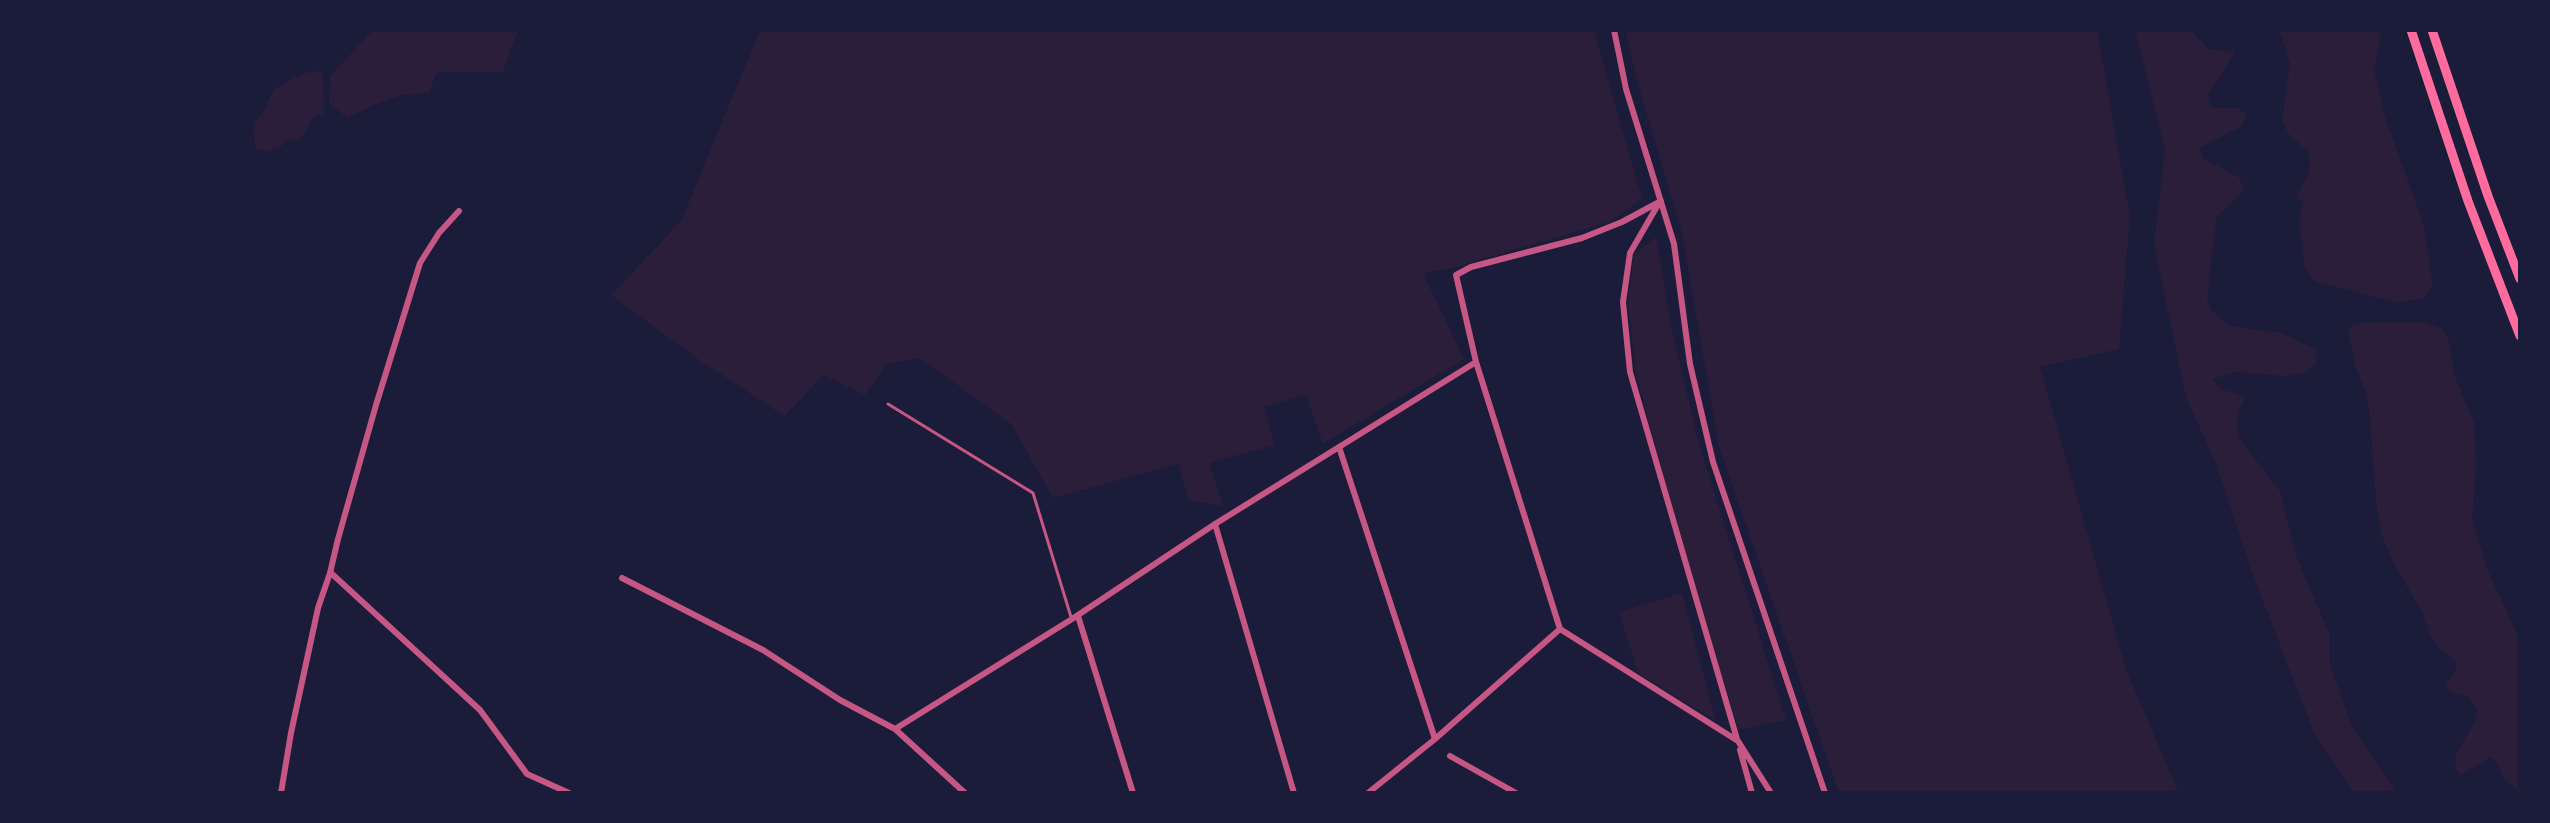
<!DOCTYPE html>
<html>
<head>
<meta charset="utf-8">
<style>
  body { margin:0 }
  #map { position:relative; width:2550px; height:823px; overflow:hidden; background:#1b1b3a; font-family:"Sofia Sans Condensed",sans-serif }
  canvas { display:block }
  .frame { position:absolute; inset:0; border:32px solid #1b1b3a; pointer-events:none }
</style>
</head>
<body>
<div id="map">
<canvas width="2550" height="823"></canvas>
<div class="frame"></div>
</div>
<script>
const c = document.querySelector('canvas').getContext('2d');
c.lineJoin = 'round';
function fill(path, color) { c.fillStyle = color; c.fill(path, 'evenodd'); }
const toPath = rows => new Path2D(rows.map(r => 'M' + r).join(''));
function trace(path, color, width, dash) { c.strokeStyle = color; c.lineWidth = width; c.lineCap = dash ? 'butt' : 'round'; c.setLineDash(dash || []); c.stroke(path); }
const green = toPath([
  [373,30,518,30,503,72,437,72,429,93,402,95,376,104,348,118,329,104,330,76],
  [760,30,1594,30,1642,199,1609,222,1453,268,1423,273,1464,359,1323,444,1306,395,1264,407,1275,445,1209,463,1223,506,1189,500,1178,464,1053,498,1011,424,920,358,887,364,865,395,824,375,784,416,695,357,611,295,681,221],
  [1626,30,2097,30,2130,217,2119,349,2040,367,2126,669,2179,793,1839,793,1719,447,1682,233,1635,74],
  [2135,30,2190,30,2209,49,2235,52,2208,95,2210,107,2237,108,2247,114,2242,126,2199,148,2204,159,2240,178,2244,191,2217,216,2207,298,2211,310,2230,326,2282,333,2317,350,2316,363,2306,372,2282,376,2235,372,2213,379,2221,389,2246,397,2238,412,2238,437,2280,491,2297,558,2329,633,2329,662,2352,727,2397,793,2354,793,2315,736,2251,570,2217,466,2186,397,2154,245,2165,149],
  [2277,30,2379,30,2381,35,2374,69,2384,114,2423,222,2433,286,2423,299,2397,303,2313,281,2305,268,2299,218,2303,202,2295,198,2308,176,2310,160,2308,151,2290,136,2282,122,2290,64,2282,38],
  [319,71,323,74,324,113,313,118,300,140,287,141,279,148,266,152,256,149,253,131,258,116,262,114,274,89,304,73],
  [1656,237,1671,325,1698,441,1786,720,1739,730,1690,578,1636,373,1628,302,1634,254],
  [2424,322,2442,328,2448,336,2455,377,2474,422,2476,467,2472,518,2488,571,2520,640,2520,793,2503,777,2497,762,2490,757,2461,775,2455,769,2456,753,2474,724,2477,709,2467,696,2451,692,2446,685,2456,670,2456,662,2442,651,2430,637,2422,611,2395,567,2382,536,2377,512,2369,409,2366,393,2356,368,2348,332,2352,325,2360,323],
  [1682,593,1716,721,1638,673,1619,612]
]);
const service = toPath([
  [888,404,1033,493,1071,617]
]);
const minor = toPath([
  [1614,30,1626,89,1674,244,1690,364,1713,462,1825,793],
  [1661,201,1622,222,1582,238,1471,267,1456,275,1476,362,1560,629,1738,741,1771,793],
  [1659,203,1630,253,1623,302,1630,372,1737,739],
  [1339,447,1435,739],
  [1215,524,1294,793],
  [331,573,480,710,527,774,569,793],
  [622,578,763,650,840,700,895,729,965,793],
  [1078,616,1133,793],
  [895,729,1072,619,1215,524,1476,362],
  [1740,750,1752,793],
  [1450,756,1516,793],
  [281,793,291,733,318,608,330,573,338,539,376,405,420,263,439,233,459,211],
  [1368,793,1435,739,1560,629]
]);
const primary = toPath([
  [2411,30,2468,201,2520,336],
  [2432,30,2488,196,2520,279]
]);
fill(green, '#2a1e3b');
trace(service, '#c65784', 3);
trace(minor, '#c65784', 6);
trace(primary, '#ff6b9d', 9);
</script>
</body>
</html>
